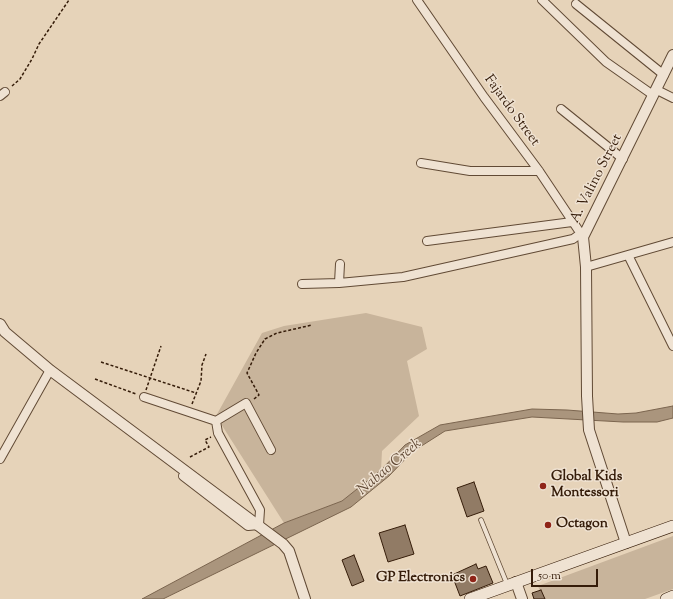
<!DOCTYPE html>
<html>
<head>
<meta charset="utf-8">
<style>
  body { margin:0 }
  #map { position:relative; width:673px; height:599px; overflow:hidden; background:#e6d3b9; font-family:"Sorts Mill Goudy",serif }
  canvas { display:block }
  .scale { position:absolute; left:531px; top:569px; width:67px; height:18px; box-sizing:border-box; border:2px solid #351c09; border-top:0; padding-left:5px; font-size:12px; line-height:14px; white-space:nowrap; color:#351c09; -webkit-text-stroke:3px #efe2d2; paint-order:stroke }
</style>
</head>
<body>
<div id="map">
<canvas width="673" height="599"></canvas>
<div class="scale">50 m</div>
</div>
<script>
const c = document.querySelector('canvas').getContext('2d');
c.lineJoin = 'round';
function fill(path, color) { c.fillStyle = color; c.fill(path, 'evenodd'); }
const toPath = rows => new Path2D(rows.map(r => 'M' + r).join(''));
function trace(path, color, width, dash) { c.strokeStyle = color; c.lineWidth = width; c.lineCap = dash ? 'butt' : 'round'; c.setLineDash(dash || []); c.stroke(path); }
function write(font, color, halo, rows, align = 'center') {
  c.font = font + ' "Sorts Mill Goudy",serif'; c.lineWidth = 3; c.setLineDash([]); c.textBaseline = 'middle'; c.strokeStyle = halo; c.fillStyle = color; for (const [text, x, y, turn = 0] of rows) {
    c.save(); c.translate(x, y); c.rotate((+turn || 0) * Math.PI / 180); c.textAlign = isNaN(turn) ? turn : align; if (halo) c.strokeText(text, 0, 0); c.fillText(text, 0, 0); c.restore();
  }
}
const green = toPath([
  [366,313,422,327,427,349,407,361,419,416,382,451,381,470,342,501,284,523,216,416,262,333,284,326],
  [673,536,673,589,645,599,543,599,538,586]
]);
const water = toPath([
  [673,406,673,418,657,422,623,422,532,417,445,431,412,452,389,476,351,507,163,599,142,599,284,523,342,501,381,470,405,445,440,425,532,409,567,410,618,414,636,413,673,406]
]);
const building = toPath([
  [474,482,484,511,467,517,457,488,474,482],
  [405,525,414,554,388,562,379,533,405,525],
  [354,555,364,581,352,586,342,560,354,555],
  [476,564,478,569,486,566,493,583,460,596,452,575,476,564],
  [541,590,545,599,534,599,532,593,541,590]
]);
const path = toPath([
  [12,86,20,79,32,59,39,44,69,0],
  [101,362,196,393],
  [95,379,136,394],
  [146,390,161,346],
  [254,399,259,395,247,373,256,353,265,339,277,333,312,325],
  [192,404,201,381,202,365,206,354],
  [190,457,209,447,205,440,211,437]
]);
const service = toPath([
  [481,520,507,584]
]);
const minor = toPath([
  [417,0,484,97,539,171,583,237],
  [542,0,606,62,653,95],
  [576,4,664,75],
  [657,90,673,98],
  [0,96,5,92],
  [561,109,623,159],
  [421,163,470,171,539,171],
  [427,241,572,222],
  [628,255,673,346],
  [586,267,673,242],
  [339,283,340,264],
  [302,284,339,283,403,277,573,239,580,234],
  [144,397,216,421],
  [0,459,50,370],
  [183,476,248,526,259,525,260,510,218,433,216,421,246,403,271,450]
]);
const tertiary = toPath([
  [0,324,5,332,50,370,283,544,289,551,305,599],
  [626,543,589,430,587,396,586,267,583,237,673,55],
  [516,582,522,599]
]);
const secondary = toPath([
  [470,599,673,526],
  [666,599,673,596]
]);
const markers = [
  [543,486,4,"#8f2418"],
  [548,525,4,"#8f2418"],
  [473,579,4,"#8f2418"]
];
const streetNames = [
  ["Fajardo Street",511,111,54],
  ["A. Valino Street",597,179,-63]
];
const poiNames = [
  ["Global Kids",551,478],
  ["Montessori",551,494],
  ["Octagon",556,525],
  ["GP Electronics",465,579,"right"]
];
const waterNames = [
  ["Nabao Creek",390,468,-40]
];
fill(green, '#c8b49b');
fill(water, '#aa957d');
trace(water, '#7b654f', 1);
fill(building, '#917b65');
trace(building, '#351c09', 1);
trace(service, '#614a35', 5.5);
trace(minor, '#614a35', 10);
trace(tertiary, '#614a35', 12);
trace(secondary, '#351c09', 12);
trace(path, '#351c09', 1.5, [3, 2]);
trace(service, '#efe2d2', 4);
trace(minor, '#efe2d2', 8);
trace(tertiary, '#efe2d2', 10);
trace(secondary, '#efe2d2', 11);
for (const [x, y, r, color] of markers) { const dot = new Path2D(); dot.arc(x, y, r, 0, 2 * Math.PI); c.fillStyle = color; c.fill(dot); trace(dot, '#efe2d2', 1.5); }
write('14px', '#351c09', '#efe2d2', streetNames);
write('bold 14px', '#351c09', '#efe2d2', poiNames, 'left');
write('italic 15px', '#5e4632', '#efe2d2', waterNames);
</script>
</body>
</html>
